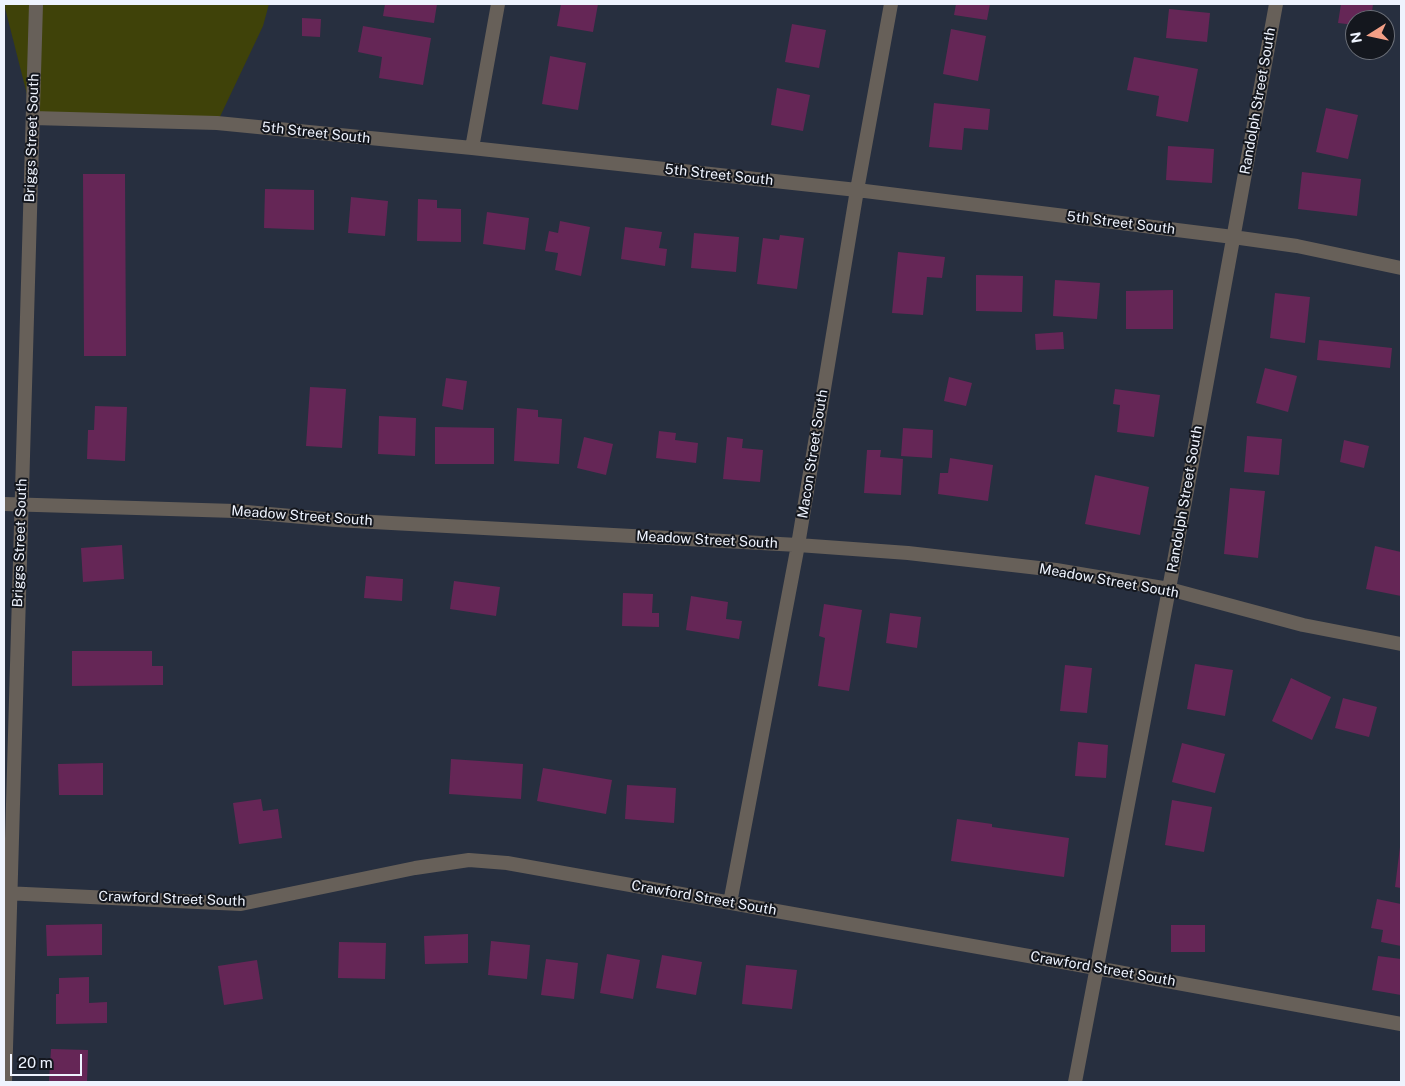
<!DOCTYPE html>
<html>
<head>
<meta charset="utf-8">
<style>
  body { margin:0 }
  #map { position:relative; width:1405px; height:1086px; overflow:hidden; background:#272f3f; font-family:"Public Sans",sans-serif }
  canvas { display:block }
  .frame { position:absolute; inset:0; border:5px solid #eef3fe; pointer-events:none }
  .north { position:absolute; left:1345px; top:10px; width:50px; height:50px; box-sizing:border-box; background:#14171e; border:1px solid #6b6f78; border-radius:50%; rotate:260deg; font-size:14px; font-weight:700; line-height:20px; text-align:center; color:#eef3fe }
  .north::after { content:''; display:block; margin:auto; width:18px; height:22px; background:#f39f86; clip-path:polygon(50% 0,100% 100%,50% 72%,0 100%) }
  .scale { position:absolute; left:10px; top:1054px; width:72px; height:22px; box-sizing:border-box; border:2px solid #eef3fe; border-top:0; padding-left:6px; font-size:15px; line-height:18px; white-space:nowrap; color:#eef3fe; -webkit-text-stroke:4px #14171e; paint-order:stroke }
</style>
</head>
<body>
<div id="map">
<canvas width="1405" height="1086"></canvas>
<div class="frame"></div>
<div class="north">N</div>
<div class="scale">20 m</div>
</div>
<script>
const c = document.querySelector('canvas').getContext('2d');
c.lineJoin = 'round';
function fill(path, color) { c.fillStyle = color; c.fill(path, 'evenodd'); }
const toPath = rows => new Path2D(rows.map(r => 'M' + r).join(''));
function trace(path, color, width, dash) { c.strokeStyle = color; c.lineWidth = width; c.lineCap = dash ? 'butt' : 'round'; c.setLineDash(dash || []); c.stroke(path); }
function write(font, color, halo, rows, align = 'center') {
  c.font = font + ' "Public Sans",sans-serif'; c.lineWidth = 4; c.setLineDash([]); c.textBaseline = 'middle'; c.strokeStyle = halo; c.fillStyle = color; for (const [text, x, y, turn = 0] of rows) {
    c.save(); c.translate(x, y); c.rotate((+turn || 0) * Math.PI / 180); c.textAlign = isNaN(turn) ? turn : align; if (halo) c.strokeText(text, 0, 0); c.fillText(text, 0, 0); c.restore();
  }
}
const green = toPath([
  [4,4,269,4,263,26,217,123,33,118]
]);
const building = toPath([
  [385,4,437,4,434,23,383,16],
  [561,4,598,4,593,32,557,26],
  [956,4,990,4,987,20,954,15],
  [1341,4,1373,4,1371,20,1355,20,1355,25,1338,23],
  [1169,9,1210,13,1207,42,1166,38],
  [302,18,321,19,320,37,302,36],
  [792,24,826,30,819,68,785,62],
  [363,26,431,38,423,85,379,78,382,57,358,52],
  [951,29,986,36,978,81,943,74],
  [550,56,586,63,578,110,542,104],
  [1134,57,1198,69,1188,122,1156,116,1159,96,1127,90],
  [777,88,810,95,803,131,771,125],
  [934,103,990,109,988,130,964,128,962,150,929,147],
  [1326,108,1358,115,1348,159,1316,152],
  [1168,146,1214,149,1212,183,1166,180],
  [1302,172,1361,179,1357,216,1298,209],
  [83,174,125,174,126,356,84,356],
  [265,189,314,190,314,230,264,228],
  [351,197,388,201,385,236,348,233],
  [418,199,437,200,437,208,461,209,461,242,417,241],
  [487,212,529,218,525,250,483,244],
  [560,221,590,227,581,276,555,270,558,253,545,251,549,231,558,233],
  [625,227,662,232,659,248,667,249,665,266,621,259],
  [694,233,739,237,736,272,691,268],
  [780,235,804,238,797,289,757,284,763,238,779,240],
  [898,252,945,257,942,278,927,277,923,315,892,313],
  [976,275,1023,276,1022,312,976,311],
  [1055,280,1100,283,1097,319,1053,316],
  [1173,290,1173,329,1126,329,1126,291],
  [1275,293,1310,297,1305,343,1270,338],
  [1063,332,1064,349,1036,350,1035,334],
  [1319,340,1392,348,1390,368,1317,360],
  [1265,368,1297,376,1288,412,1256,403],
  [949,377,972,383,966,406,944,401],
  [446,378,467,381,463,410,442,406],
  [310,387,346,389,342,448,306,446],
  [1115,389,1160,395,1154,437,1117,432,1120,405,1113,404],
  [95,406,127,407,125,461,87,459,88,430,94,430],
  [517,408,538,410,538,417,562,419,559,464,514,461],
  [379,416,416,418,415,456,378,454],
  [435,427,494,428,494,464,435,464],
  [903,428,933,430,932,458,901,456],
  [659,431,676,433,675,440,698,443,696,463,656,458],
  [1247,436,1282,439,1279,475,1244,472],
  [584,437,613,444,606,475,577,468],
  [727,437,743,439,742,448,763,450,760,482,723,479],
  [1344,440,1369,446,1364,468,1340,462],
  [867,450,881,450,880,457,903,459,901,495,864,493],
  [950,458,993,465,988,501,938,494,940,473,948,473],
  [1095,475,1149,487,1140,535,1085,524],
  [1230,488,1265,491,1258,558,1224,554],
  [122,545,124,579,83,582,81,548],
  [1375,546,1401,552,1401,596,1366,589],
  [366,576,403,579,402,601,364,598],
  [454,581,500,587,496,616,450,609],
  [623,593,653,594,652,613,659,613,659,627,622,626],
  [691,596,728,602,726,619,742,621,739,639,686,630],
  [824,604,862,610,849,691,818,686,825,638,819,636],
  [890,613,921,617,917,648,886,643],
  [72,651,152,651,152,666,163,666,163,685,72,686],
  [1195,664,1233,670,1225,716,1187,709],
  [1065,665,1092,668,1087,713,1060,711],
  [1291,678,1331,697,1312,740,1272,721],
  [1343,698,1377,707,1369,737,1335,728],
  [1078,742,1108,745,1106,778,1075,776],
  [1182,743,1225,754,1215,793,1172,782],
  [451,759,523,764,521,799,449,794],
  [103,763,103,795,59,795,58,764],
  [543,768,612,780,606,814,537,801],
  [627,785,676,788,674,823,625,819],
  [261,799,263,811,278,809,282,838,239,844,233,803],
  [1172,800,1212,807,1204,852,1165,845],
  [957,819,992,824,992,827,1069,838,1064,877,951,861],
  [1400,847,1401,847,1401,888,1395,887],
  [1377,899,1401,904,1401,946,1381,942,1383,930,1371,928],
  [102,924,102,955,47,956,46,925],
  [1171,925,1205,925,1205,952,1171,952],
  [468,934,468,963,425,964,424,936],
  [491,941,530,945,527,979,488,975],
  [339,942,386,943,385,979,338,978],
  [607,954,640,960,633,999,600,993],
  [662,955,702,962,696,995,656,988],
  [1378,956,1401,959,1401,995,1372,990],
  [546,959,578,963,574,999,541,995],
  [257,960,263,999,224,1005,218,966],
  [746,965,797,970,792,1009,742,1004],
  [89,977,89,1003,107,1002,107,1023,56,1024,56,994,59,994,59,978],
  [51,1049,88,1050,87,1082,49,1081]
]);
const minor = toPath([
  [33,118,217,123,472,148,857,190,1233,237,1297,246,1401,268],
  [472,148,498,4],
  [4,504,235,511,336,520,798,545,908,553,1056,570,1169,589,1303,625,1401,644],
  [4,893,241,904,415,868,469,860,507,863,1096,968,1401,1024],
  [730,903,798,545,857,190,891,4],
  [5,1082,36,4],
  [1075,1082,1169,589,1276,4]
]);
const streetNames = [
  ["Randolph Street South",1258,101,-80],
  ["5th Street South",316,133,6],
  ["Briggs Street South",32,138,-88],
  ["5th Street South",719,175,6],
  ["5th Street South",1121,223,7],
  ["Macon Street South",813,454,-81],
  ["Randolph Street South",1185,499,-80],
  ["Meadow Street South",302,516,4],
  ["Meadow Street South",707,540,3],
  ["Briggs Street South",20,543,-88],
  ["Meadow Street South",1109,581,10],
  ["Crawford Street South",704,898,10],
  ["Crawford Street South",172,899,2],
  ["Crawford Street South",1103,969,10]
];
fill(green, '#3f4209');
fill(building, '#652656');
trace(minor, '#676059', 14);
write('14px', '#eef3fe', '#14171e', streetNames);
</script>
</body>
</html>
